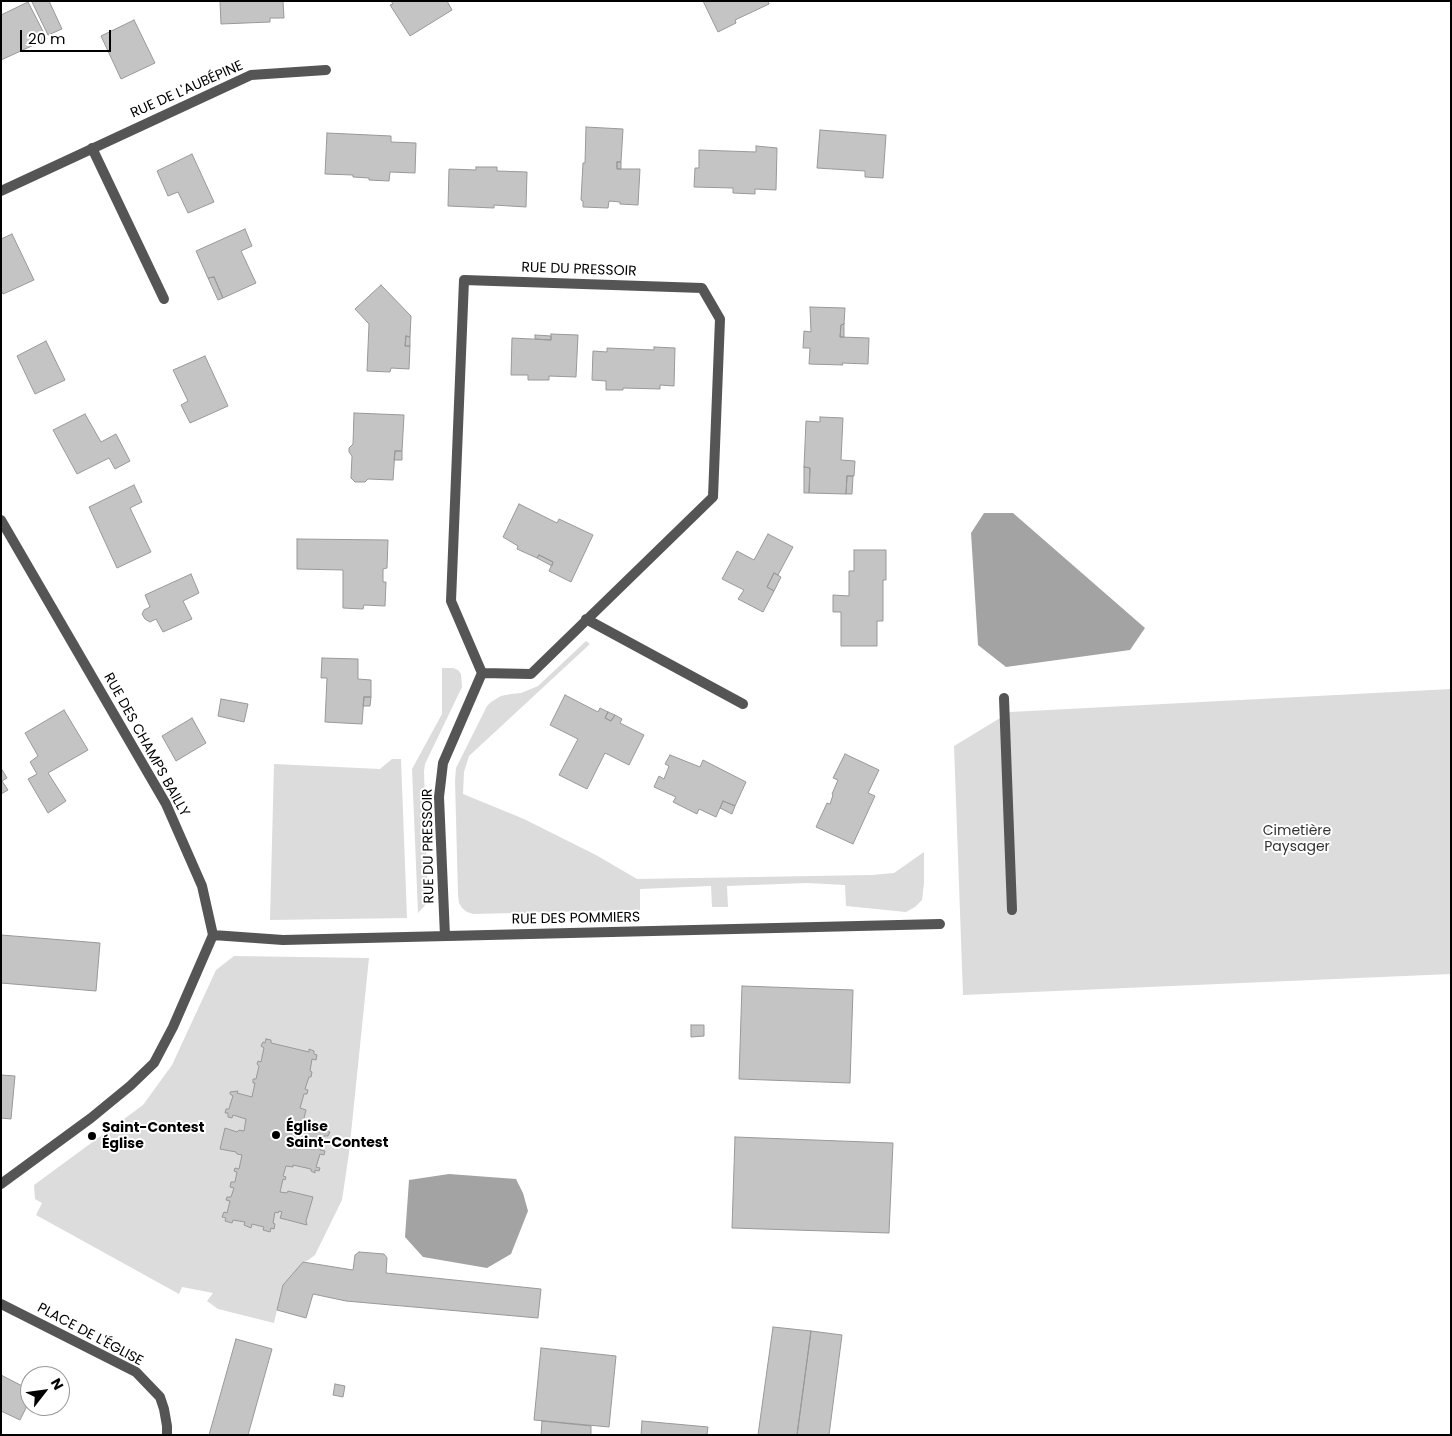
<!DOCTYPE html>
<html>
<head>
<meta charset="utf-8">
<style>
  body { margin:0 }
  #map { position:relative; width:1452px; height:1436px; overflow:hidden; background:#fff; font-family:Poppins,sans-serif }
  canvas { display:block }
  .frame { position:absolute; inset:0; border:2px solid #000; pointer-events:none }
  .north { position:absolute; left:20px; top:1366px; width:50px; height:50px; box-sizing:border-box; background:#fff; border:1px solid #999; border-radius:50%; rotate:60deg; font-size:14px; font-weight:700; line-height:20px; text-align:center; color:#000 }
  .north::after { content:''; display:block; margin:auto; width:18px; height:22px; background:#000; clip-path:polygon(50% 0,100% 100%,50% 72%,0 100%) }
  .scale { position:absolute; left:20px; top:30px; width:91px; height:22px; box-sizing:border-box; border:2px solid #000; border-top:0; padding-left:6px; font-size:15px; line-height:18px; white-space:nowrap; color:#000; -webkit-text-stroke:4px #fff; paint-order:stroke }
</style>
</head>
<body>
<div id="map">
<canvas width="1452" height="1436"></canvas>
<div class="frame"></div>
<div class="north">N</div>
<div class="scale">20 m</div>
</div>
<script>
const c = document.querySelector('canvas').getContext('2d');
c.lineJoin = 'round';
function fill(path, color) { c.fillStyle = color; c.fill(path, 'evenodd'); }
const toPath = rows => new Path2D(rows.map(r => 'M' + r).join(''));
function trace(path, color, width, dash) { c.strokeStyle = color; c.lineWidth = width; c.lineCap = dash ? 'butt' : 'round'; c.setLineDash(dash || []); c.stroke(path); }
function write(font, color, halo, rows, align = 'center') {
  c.font = font + ' Poppins,sans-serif'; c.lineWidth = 4; c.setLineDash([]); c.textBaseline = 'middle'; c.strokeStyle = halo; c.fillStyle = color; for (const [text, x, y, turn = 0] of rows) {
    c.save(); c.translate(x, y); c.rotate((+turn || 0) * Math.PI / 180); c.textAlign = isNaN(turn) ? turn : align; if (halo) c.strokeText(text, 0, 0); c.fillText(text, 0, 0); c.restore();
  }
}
const green = toPath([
  [586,641,590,644,469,756,464,772,463,794,524,819,596,855,637,879,872,875,894,873,924,852,924,883,922,900,915,907,906,912,846,906,845,885,807,883,727,886,728,907,712,907,711,886,640,889,640,910,473,914,467,912,462,908,459,903,458,894,455,781,456,768,487,706,491,702,501,696,511,694,521,693,538,686],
  [442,668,453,668,458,670,461,674,462,687,425,764,424,771,428,902,418,913,412,769,442,714],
  [1451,689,1451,974,963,995,954,746,1010,712],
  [392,759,401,759,407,918,270,920,274,764,380,769],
  [234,956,369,958,349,1153,342,1200,315,1255,307,1261,303,1262,283,1285,274,1323,218,1309,207,1301,213,1293,182,1287,179,1294,36,1215,42,1203,35,1199,34,1185,143,1105,172,1065,216,970]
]);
const water = toPath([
  [984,513,1013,513,1145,628,1130,650,1006,667,978,645,971,533],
  [449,1174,516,1179,523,1193,528,1211,511,1254,487,1268,423,1257,405,1237,409,1180]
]);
const building = toPath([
  [34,1,49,1,62,29,48,35,32,2,34,1],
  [220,1,283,1,284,18,270,18,270,22,221,24,220,1],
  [391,1,447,1,452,10,410,36,390,5,393,4,391,1],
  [703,1,768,1,769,4,735,20,736,23,718,32,703,1],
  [28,2,47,39,1,60,1,15,28,2],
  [134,20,155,63,121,79,101,36,134,20],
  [586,127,623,129,621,162,617,162,617,169,640,169,638,205,620,204,620,202,609,201,608,208,583,207,583,201,581,200,583,163,585,163,586,127],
  [820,130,886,135,883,178,865,177,865,171,817,168,820,130],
  [327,133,391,136,391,142,416,143,415,173,390,172,389,181,369,180,369,178,353,177,353,175,325,174,327,133],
  [756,146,777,148,776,190,755,189,755,194,733,193,733,188,694,187,695,168,699,168,699,150,756,152,756,146],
  [192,154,214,202,188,213,178,192,168,196,157,171,192,154],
  [617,162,621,162,621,169,617,169,617,162],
  [476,167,497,167,497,171,527,172,526,207,494,205,494,208,448,206,449,169,476,170,476,167],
  [245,229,252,246,241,251,256,283,223,298,214,277,208,278,196,251,245,229],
  [12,234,34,280,3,294,1,290,1,239,12,234],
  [214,277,223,298,218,300,208,278,214,277],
  [381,285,411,316,410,337,406,336,405,346,410,346,409,369,391,368,390,372,367,371,369,324,355,309,381,285],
  [810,307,845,308,844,324,841,325,840,337,869,338,868,364,842,363,843,365,809,364,810,348,803,348,804,331,811,332,810,307],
  [844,324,844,337,840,337,841,325,844,324],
  [551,334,578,335,576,377,549,376,549,380,528,380,528,375,511,375,512,338,551,340,551,334],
  [535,335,551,336,551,340,535,339,535,335],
  [406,336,410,337,410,346,405,346,406,336],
  [46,341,65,380,35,394,17,356,46,341],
  [654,347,675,348,674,386,660,385,660,389,623,388,623,390,606,390,606,381,592,380,593,351,607,352,607,348,654,350,654,347],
  [205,356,228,406,190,423,181,405,188,401,173,370,205,356],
  [354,413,404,415,402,451,395,451,393,480,368,479,365,482,355,482,351,478,352,456,349,452,349,448,353,444,354,413],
  [85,414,101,442,116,434,130,461,115,469,109,458,77,474,53,430,85,414],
  [820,417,843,418,841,460,855,461,854,476,847,476,846,494,809,493,810,468,804,467,806,421,820,422,820,417],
  [395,451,402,451,402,460,394,460,395,451],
  [804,467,810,468,809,493,804,493,804,467],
  [847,476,853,476,852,494,846,494,847,476],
  [134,485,142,502,130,508,151,552,117,568,89,507,134,485],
  [519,504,557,523,559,519,593,535,571,582,549,571,553,562,539,555,537,558,517,549,518,546,503,537,519,504],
  [768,534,793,547,778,575,774,573,767,587,774,591,763,612,738,599,744,590,722,579,737,551,754,560,768,534],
  [297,539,388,540,387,568,383,569,383,582,386,582,385,606,364,605,363,609,343,608,343,570,297,569,297,539],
  [854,550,886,550,886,580,883,580,883,621,877,621,877,646,841,646,841,612,833,612,833,595,849,596,849,571,854,571,854,550],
  [539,555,553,562,552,566,537,558,539,555],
  [774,573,781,577,774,591,767,587,774,573],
  [191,574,199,593,183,601,192,619,163,632,156,619,150,622,145,619,142,614,144,610,150,607,145,595,191,574],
  [322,658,358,659,358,679,371,680,371,697,364,697,362,724,325,722,327,678,321,678,322,658],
  [565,695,598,712,600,708,608,712,605,718,611,721,615,715,622,719,620,723,644,735,629,765,605,753,587,789,559,775,578,739,550,725,565,695],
  [364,697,371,697,370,706,363,706,364,697],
  [221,699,248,704,244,722,218,716,221,699],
  [64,710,88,750,48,773,66,801,48,813,28,779,37,774,30,762,38,756,25,733,64,710],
  [608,712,615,715,611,721,605,718,608,712],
  [192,718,206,743,176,761,162,736,192,718],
  [845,754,879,770,868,793,875,796,853,844,816,827,827,803,830,804,833,795,832,794,838,780,833,778,845,754],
  [670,755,700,767,703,760,746,782,735,806,723,801,716,817,699,809,697,814,673,802,676,797,654,787,659,776,664,779,669,766,665,764,670,755],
  [1,768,7,778,2,781,8,790,1,794,1,768],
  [723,801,735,806,732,814,720,808,723,801],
  [1,935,100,943,96,991,1,983,1,935],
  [742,986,853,990,850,1083,739,1079,742,986],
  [691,1025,704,1025,704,1036,691,1037,691,1025],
  [266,1039,271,1040,271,1043,309,1052,309,1049,314,1051,314,1054,317,1055,316,1060,312,1059,310,1071,312,1072,311,1077,309,1077,305,1089,308,1090,307,1094,304,1094,300,1108,306,1110,302,1126,330,1132,328,1136,324,1136,320,1150,325,1151,324,1155,320,1154,316,1167,320,1168,319,1171,315,1170,315,1173,311,1171,311,1169,293,1165,293,1167,286,1166,283,1176,286,1177,285,1180,283,1179,280,1192,287,1193,288,1191,313,1197,306,1221,307,1225,280,1218,282,1212,279,1211,278,1213,275,1212,273,1223,275,1224,274,1229,271,1228,270,1232,263,1230,264,1227,252,1224,251,1228,244,1225,245,1222,233,1220,232,1223,225,1221,226,1218,222,1217,224,1212,227,1213,230,1201,226,1200,227,1197,231,1197,234,1188,230,1187,231,1182,235,1182,237,1172,234,1171,235,1168,239,1169,242,1155,237,1154,236,1152,220,1149,225,1128,237,1132,239,1130,244,1131,246,1119,233,1115,232,1118,228,1117,228,1113,225,1113,226,1109,229,1109,231,1102,233,1096,230,1094,230,1092,238,1091,237,1093,252,1097,255,1083,253,1083,253,1079,256,1079,259,1066,257,1064,258,1061,261,1062,264,1048,261,1046,263,1042,265,1043,266,1039],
  [1,1075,15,1076,11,1119,1,1118,1,1075],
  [735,1137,893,1143,889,1233,732,1228,735,1137],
  [359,1252,384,1254,387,1258,386,1273,541,1289,538,1318,346,1301,313,1294,306,1318,277,1310,283,1285,303,1262,353,1270,355,1255,359,1252],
  [773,1327,811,1331,797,1435,758,1435,773,1327],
  [811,1331,842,1335,829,1435,797,1435,811,1331],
  [236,1339,272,1349,248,1435,209,1435,236,1339],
  [541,1348,616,1356,609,1427,534,1420,541,1348],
  [1,1375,30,1390,30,1400,20,1420,1,1411,1,1375],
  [335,1384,345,1386,343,1397,333,1395,335,1384],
  [542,1421,591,1426,591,1435,541,1435,542,1421],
  [642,1421,708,1427,707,1435,641,1435,642,1421]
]);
const service = toPath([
  [92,148,164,299],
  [1004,698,1012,910]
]);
const minor = toPath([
  [1,191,251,75,326,70],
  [1,520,166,804,202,886,213,935,173,1027,154,1063,130,1086,91,1118,1,1184],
  [586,619,743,704],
  [213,935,283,940,940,924],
  [445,936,439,797,443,763,482,673,451,601,464,280,702,288,720,319,713,497,531,674,482,673],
  [1,1304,136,1372,160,1397,164,1409,167,1426,167,1435]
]);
const markers = [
  [276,1135,5,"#000"],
  [92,1136,5,"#000"]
];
const streetNames = [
  ["RUE DE L'AUBÉPINE",187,90,-24],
  ["RUE DU PRESSOIR",579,270,2],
  ["RUE DES CHAMPS BAILLY",146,745,61],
  ["RUE DU PRESSOIR",429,846,-91],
  ["RUE DES POMMIERS",576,919,-1],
  ["PLACE DE L'ÉGLISE",90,1335,28]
];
const parkNames = [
  ["Cimetière",1297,831],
  ["Paysager",1297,847]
];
const poiNames = [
  ["Église",286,1127],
  ["Saint-Contest",286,1143],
  ["Saint-Contest",102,1128],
  ["Église",102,1144]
];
fill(green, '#dcdcdc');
fill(water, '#a3a3a3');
fill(building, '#c4c4c4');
trace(building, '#999', 1);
trace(service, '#555', 10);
trace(minor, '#555', 10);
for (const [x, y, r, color] of markers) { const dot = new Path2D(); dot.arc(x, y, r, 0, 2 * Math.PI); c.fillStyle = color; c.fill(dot); trace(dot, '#fff', 2); }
write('14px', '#000', '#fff', streetNames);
write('14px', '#333', '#fff', parkNames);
write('bold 14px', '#000', '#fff', poiNames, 'left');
</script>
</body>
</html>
